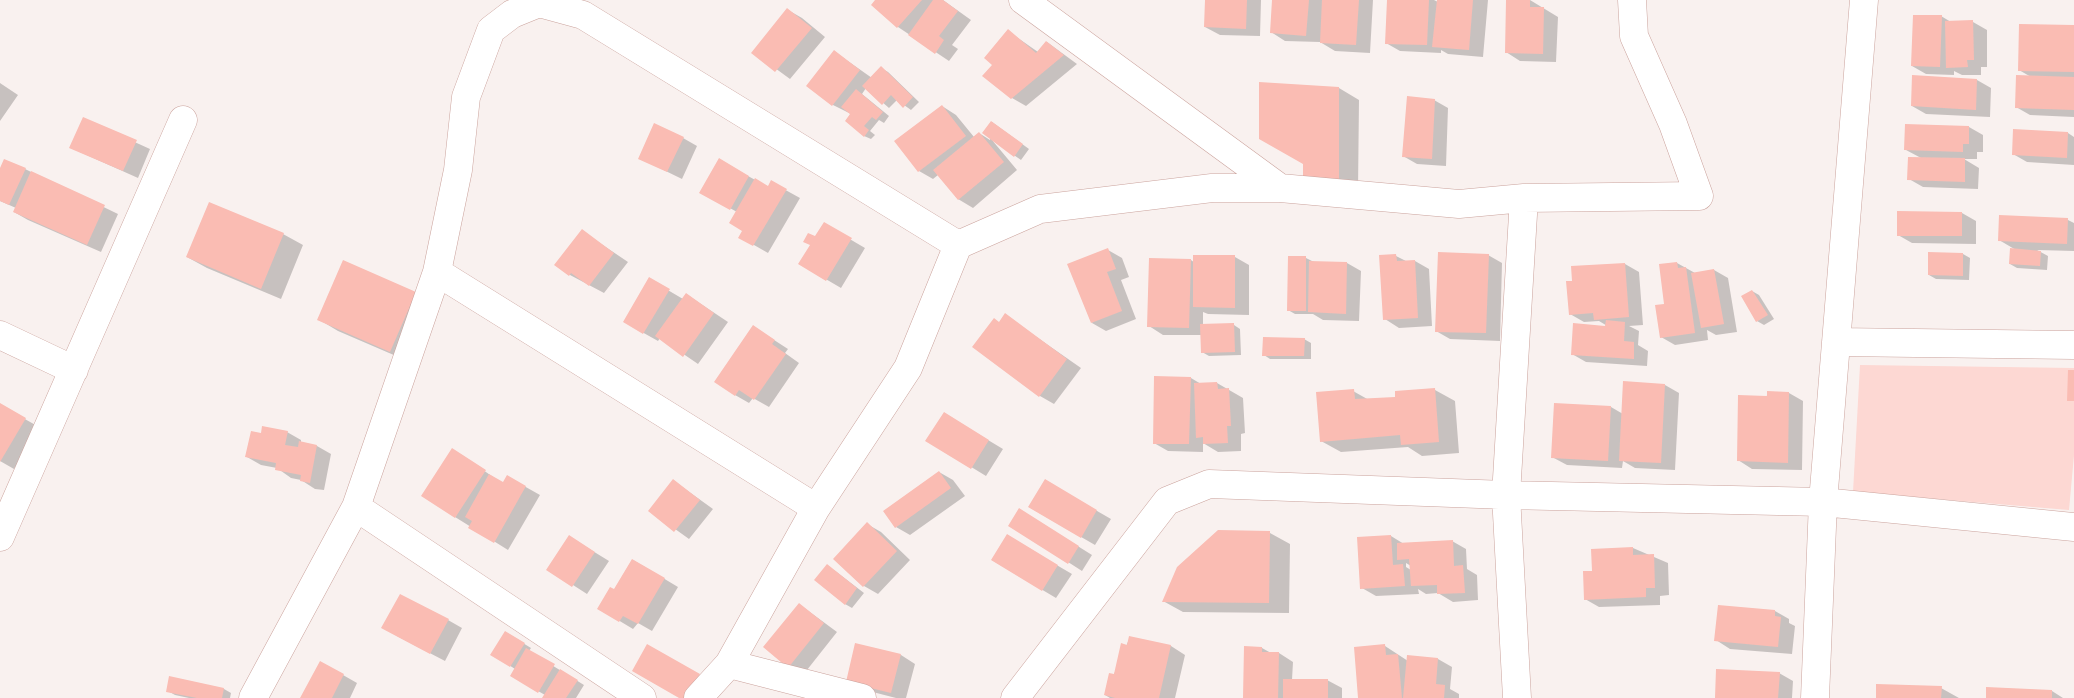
<!DOCTYPE html>
<html>
<head>
<meta charset="utf-8">
<style>
  body { margin:0 }
  canvas { display:block; background:#f9f1ef }
</style>
</head>
<body>
<canvas width="2074" height="698"></canvas>
<script>
const c = document.querySelector('canvas').getContext('2d');
c.lineJoin = 'round';
function fill(path, color) { c.fillStyle = color; c.fill(path, 'evenodd'); }
const toPath = rows => new Path2D(rows.map(r => 'M' + r).join(''));
function trace(path, color, width, dash) { c.strokeStyle = color; c.lineWidth = width; c.lineCap = dash ? 'butt' : 'round'; c.setLineDash(dash || []); c.stroke(path); }
const green = toPath([
  [1860,365,2074,368,2074,455,2069,510,1853,492]
]);
const shadow = toPath([
  [877,0,943,0,971,20,952,45,958,49,949,61,898,27,872,5],
  [1207,0,1261,0,1260,36,1220,35,1205,27],
  [1273,0,1373,0,1370,53,1335,51,1320,42,1285,41,1271,32],
  [1388,0,1434,0,1438,2,1438,0,1488,0,1483,57,1448,54,1441,50,1441,53,1400,51,1386,43],
  [1507,0,1530,0,1558,17,1556,62,1520,61,1506,52],
  [788,10,802,18,825,37,790,79,753,52],
  [1941,16,1951,22,1973,22,1987,30,1987,67,1981,67,1981,75,1962,75,1954,71,1954,75,1926,74,1912,66],
  [2074,26,2074,117,2030,115,2016,107,2031,77,2019,70],
  [1008,31,1038,52,1047,42,1077,64,1026,106,1012,98,994,65],
  [835,52,872,78,881,68,888,72,919,102,911,110,897,100,889,108,866,88,862,94,889,116,884,123,879,120,870,131,875,135,871,139,864,136,851,114,833,105],
  [1913,77,1977,80,1991,88,1990,117,1926,114,1912,106],
  [0,83,18,95,0,121],
  [1339,88,1359,100,1358,191,1304,163],
  [1434,100,1448,108,1446,166,1417,164,1403,156],
  [942,106,956,115,974,137,979,133,990,140,992,122,1029,149,1021,160,992,140,1017,170,973,208,958,199,938,175,933,179,919,171],
  [84,119,150,149,138,178,71,148],
  [1969,127,1983,135,1983,152,1977,152,1977,159,1964,159,1979,168,1978,189,1923,187,1909,179,1921,158,1906,150],
  [2068,133,2074,137,2074,165,2027,162,2013,154],
  [683,138,697,146,682,179,639,158],
  [719,160,768,187,771,182,800,198,768,253,740,237,744,231,737,212,701,192],
  [25,169,118,214,101,252,28,220,14,212,16,208,0,201,0,171],
  [1962,213,1976,221,1976,244,1912,243,1898,235],
  [2000,216,2068,220,2074,223,2074,251,2037,250,2048,256,2047,270,2017,268,2010,264,2016,250,1999,240],
  [824,224,865,248,841,288,800,264],
  [582,231,628,262,604,293,570,275,556,265],
  [283,234,303,245,281,299,207,268,187,257],
  [1108,250,1122,258,1129,277,1121,280,1136,319,1106,331,1092,323],
  [1929,253,1963,254,1970,258,1969,280,1936,279,1929,275],
  [1488,255,1502,263,1500,341,1450,339,1436,331],
  [1396,256,1406,261,1415,261,1429,269,1432,326,1399,328,1385,319],
  [1195,257,1235,257,1249,265,1249,315,1208,314,1203,312,1203,326,1234,325,1240,329,1241,355,1209,356,1202,352,1201,335,1163,335,1149,326,1191,260,1195,263],
  [1306,258,1314,262,1347,263,1361,271,1359,321,1323,320,1313,314,1295,314,1288,310],
  [344,262,435,304,410,362,338,331,318,319],
  [1677,263,1695,273,1714,270,1728,278,1737,332,1716,335,1707,330,1708,340,1675,345,1661,337,1666,305],
  [1625,264,1639,272,1643,325,1629,326,1639,331,1638,345,1648,351,1647,366,1586,362,1572,354,1609,327,1599,321,1584,322,1570,314,1574,282],
  [649,279,683,299,686,294,728,322,698,364,660,338,658,341,624,322],
  [1752,291,1759,295,1774,319,1764,325,1757,321],
  [1005,315,1081,368,1054,404,1040,396,1000,323],
  [754,327,788,349,785,353,799,363,769,407,753,398,749,403,735,395],
  [1304,339,1311,343,1311,359,1270,359,1264,355],
  [1191,378,1201,384,1217,383,1243,398,1245,433,1241,434,1241,451,1218,452,1203,443,1203,452,1168,451,1154,443],
  [1665,385,1679,393,1675,470,1635,468,1623,461,1622,468,1567,465,1552,457,1611,407,1623,414],
  [1435,390,1455,401,1459,453,1422,456,1408,447,1341,452,1321,441,1353,391,1369,400,1396,398],
  [1768,393,1789,393,1803,401,1802,470,1752,469,1738,460],
  [0,405,39,427,14,469,0,461],
  [958,422,1003,449,986,476,927,440],
  [287,432,301,440,301,443,317,446,331,454,324,490,315,489,301,480,291,478,277,468,261,465,247,457,262,434],
  [466,458,503,484,508,477,540,495,508,550,455,517],
  [939,472,953,480,965,496,910,535,896,527],
  [674,481,713,509,689,539,650,511],
  [1045,481,1111,519,1095,545,1029,507],
  [1033,518,1092,555,1082,571,1068,562],
  [867,524,881,532,910,560,878,594,864,586],
  [1270,533,1290,544,1289,613,1183,612,1163,601],
  [1007,536,1072,574,1056,598,992,560],
  [1391,536,1404,544,1452,541,1466,549,1467,569,1477,575,1478,600,1453,602,1438,593,1426,594,1418,589,1419,594,1376,596,1362,588],
  [1406,563,1411,566,1411,570,1406,567],
  [583,545,609,561,587,594,548,569],
  [1633,548,1668,563,1669,595,1660,596,1660,605,1599,607,1585,599,1593,572],
  [633,560,678,587,652,631,638,623,633,629,598,608,615,591],
  [834,570,864,593,852,608,845,604],
  [799,604,837,632,803,675,789,667],
  [1775,611,1789,619,1789,623,1795,626,1792,654,1730,649,1716,640],
  [448,620,462,628,445,661,397,636],
  [505,632,531,648,529,651,584,685,576,698,543,698,545,695,512,676,515,669,492,654],
  [1130,637,1171,646,1185,655,1175,698,1110,698,1105,695],
  [856,644,901,655,915,664,906,698,896,698,861,689],
  [1385,646,1408,661,1438,659,1452,667,1450,689,1459,694,1459,698,1360,698,1356,648],
  [1262,648,1271,653,1279,653,1293,662,1292,680,1327,680,1342,688,1342,698,1244,698],
  [1779,673,1793,681,1792,698,1717,698],
  [343,675,357,683,350,698,302,698],
  [170,678,224,689,231,693,230,698,189,698,175,695,168,691],
  [1941,688,1959,698,1877,698],
  [2052,691,2063,698,1987,698]
]);
const building = toPath([
  [875,0,922,0,897,28,871,5],
  [933,0,943,0,958,11,939,36,944,40,935,54,908,35],
  [1205,0,1247,0,1246,29,1204,27],
  [1272,0,1309,0,1306,36,1270,33],
  [1322,0,1359,0,1356,45,1320,43],
  [1387,0,1429,0,1427,45,1385,44],
  [1437,0,1473,0,1469,50,1432,47],
  [1506,0,1530,0,1530,7,1544,7,1543,54,1505,53],
  [787,8,812,28,775,72,751,53],
  [1913,15,1942,15,1940,67,1911,66],
  [1973,20,1974,60,1967,60,1968,67,1946,68,1945,21],
  [2019,24,2074,25,2074,72,2018,71],
  [1008,29,1036,53,1046,41,1064,55,1011,99,982,76,992,65,984,58],
  [834,50,860,70,832,106,806,86],
  [881,66,913,97,903,108,891,95,882,105,862,86],
  [1912,75,1977,79,1976,110,1911,106],
  [2016,75,2074,77,2074,110,2015,108],
  [1259,82,1339,87,1339,180,1303,179,1303,164,1259,139],
  [856,89,883,112,876,120,872,117,864,126,869,130,864,137,845,121,850,114,841,107],
  [1407,96,1435,99,1432,159,1402,157],
  [942,105,966,136,918,172,894,141],
  [83,117,137,140,123,171,69,148],
  [991,121,1023,144,1014,157,982,133],
  [654,123,684,137,667,172,638,159],
  [1905,124,1969,126,1969,144,1963,144,1963,152,1904,150],
  [2013,129,2068,132,2067,158,2012,155],
  [979,132,1004,162,958,200,933,170],
  [1908,157,1965,158,1965,182,1907,180],
  [719,158,749,176,730,210,699,193],
  [4,159,26,168,9,205,0,201,0,168],
  [31,171,105,205,87,245,13,212],
  [755,178,768,186,771,180,787,189,753,246,738,238,742,231,729,223],
  [209,202,284,233,261,289,186,257],
  [1897,211,1962,212,1962,236,1897,236],
  [1999,215,2068,218,2067,244,1998,241],
  [824,222,852,238,826,281,798,264,810,245,803,242,808,233,815,236],
  [582,229,614,253,589,286,571,273,569,276,554,265],
  [1108,248,1116,269,1107,272,1122,311,1091,323,1067,264],
  [2010,248,2041,251,2040,266,2009,264],
  [1438,252,1489,254,1486,333,1435,332],
  [1928,252,1963,253,1963,276,1928,275],
  [1396,254,1397,261,1415,260,1418,318,1383,320,1379,255],
  [1193,255,1235,255,1235,308,1193,307],
  [1288,256,1306,256,1306,311,1287,311],
  [1149,258,1191,259,1189,328,1147,327],
  [343,260,416,292,390,352,317,320],
  [1309,261,1347,262,1346,314,1308,312],
  [1677,262,1678,268,1686,267,1695,333,1660,338,1655,305,1664,304,1659,264],
  [1625,263,1629,317,1594,320,1593,313,1569,315,1566,281,1572,281,1571,266],
  [1714,269,1724,324,1701,328,1691,273],
  [649,277,670,289,643,334,623,322],
  [1752,290,1768,315,1756,322,1741,296],
  [686,293,714,313,683,357,655,336],
  [1005,313,1067,359,1039,397,972,347,994,318,999,322],
  [1606,320,1625,322,1624,341,1634,342,1634,359,1571,355,1573,323,1605,326],
  [1234,323,1235,352,1201,353,1200,324],
  [753,325,775,340,772,344,786,354,754,400,739,390,735,396,714,382],
  [1263,337,1305,338,1304,356,1262,356],
  [2068,370,2074,370,2074,401,2067,401],
  [1154,376,1191,377,1189,444,1153,444],
  [1623,381,1665,384,1661,463,1619,461],
  [1217,382,1218,389,1229,388,1231,426,1227,426,1228,443,1203,444,1203,437,1196,438,1194,383],
  [1435,388,1439,442,1401,445,1400,435,1320,442,1316,392,1354,389,1355,399,1395,397,1395,391],
  [1767,391,1789,392,1788,463,1737,461,1738,395,1767,396],
  [0,403,26,418,0,462],
  [1554,403,1611,406,1608,461,1551,458],
  [944,412,989,440,971,469,925,441],
  [262,426,288,431,285,445,298,447,299,441,317,445,310,483,300,481,301,475,275,470,276,463,245,457,251,431,261,433],
  [452,448,486,470,455,518,421,496],
  [939,471,951,488,895,528,883,511],
  [489,474,503,482,507,475,526,486,494,543,468,528,472,521,465,517],
  [673,479,700,500,674,532,648,511],
  [1045,479,1097,510,1081,538,1028,507],
  [1019,508,1079,546,1068,564,1008,526],
  [867,522,897,551,863,587,833,559],
  [1218,530,1270,531,1269,603,1162,602,1177,567],
  [1007,534,1058,565,1042,591,991,560],
  [569,535,595,552,572,587,546,570],
  [1391,535,1393,565,1403,564,1405,586,1360,589,1357,537],
  [1453,540,1454,566,1463,565,1465,593,1437,594,1437,585,1411,586,1409,559,1397,560,1397,543],
  [1633,547,1633,555,1654,554,1655,588,1646,588,1646,597,1584,600,1583,571,1592,571,1591,549],
  [632,559,665,578,638,624,623,616,619,622,597,609,610,587,614,589],
  [827,564,857,588,845,605,814,580],
  [400,594,449,619,430,654,381,628],
  [799,603,824,623,788,668,763,647],
  [1718,605,1775,610,1775,616,1781,617,1778,647,1714,641],
  [505,631,525,643,510,667,490,655],
  [1129,636,1171,645,1159,698,1115,698,1104,695,1109,673,1114,674,1121,643,1127,645],
  [855,643,901,654,891,693,846,682],
  [647,644,700,674,686,698,679,698,632,671],
  [1385,644,1386,655,1398,654,1402,698,1358,698,1354,647],
  [1244,646,1262,647,1262,652,1279,652,1278,698,1243,698],
  [526,648,555,664,538,693,510,676],
  [1407,655,1438,658,1436,684,1445,685,1444,698,1403,698],
  [320,661,344,674,332,698,300,698],
  [560,669,578,680,566,698,542,698],
  [1716,669,1780,672,1778,698,1715,698],
  [169,676,224,688,222,698,197,698,166,692],
  [1283,679,1328,679,1328,698,1283,698],
  [1876,684,1942,686,1941,698,1876,698],
  [1986,687,2052,690,2052,698,1986,698]
]);
const minor = toPath([
  [1023,0,1280,188],
  [437,272,816,508],
  [0,335,74,370],
  [1836,342,2074,345],
  [356,507,642,698],
  [0,537,183,120],
  [729,664,862,698],
  [253,698,356,507,437,272,458,170,466,97,491,30,512,14,539,3,583,15,958,245,1040,209,1212,188,1280,188,1459,204,1524,198,1699,196,1673,124,1634,36,1632,0],
  [698,698,729,664,816,508,908,368,958,245],
  [1015,698,1167,501,1209,484,1506,495,1823,502,2074,527],
  [1517,698,1506,495,1524,198],
  [1815,698,1823,502,1864,0]
]);
fill(green, '#fdd8d3');
fill(shadow, '#0003');
fill(building, '#fabcb3');
trace(minor, '#cba39d', 29);
trace(minor, '#fff', 28);
</script>
</body>
</html>
